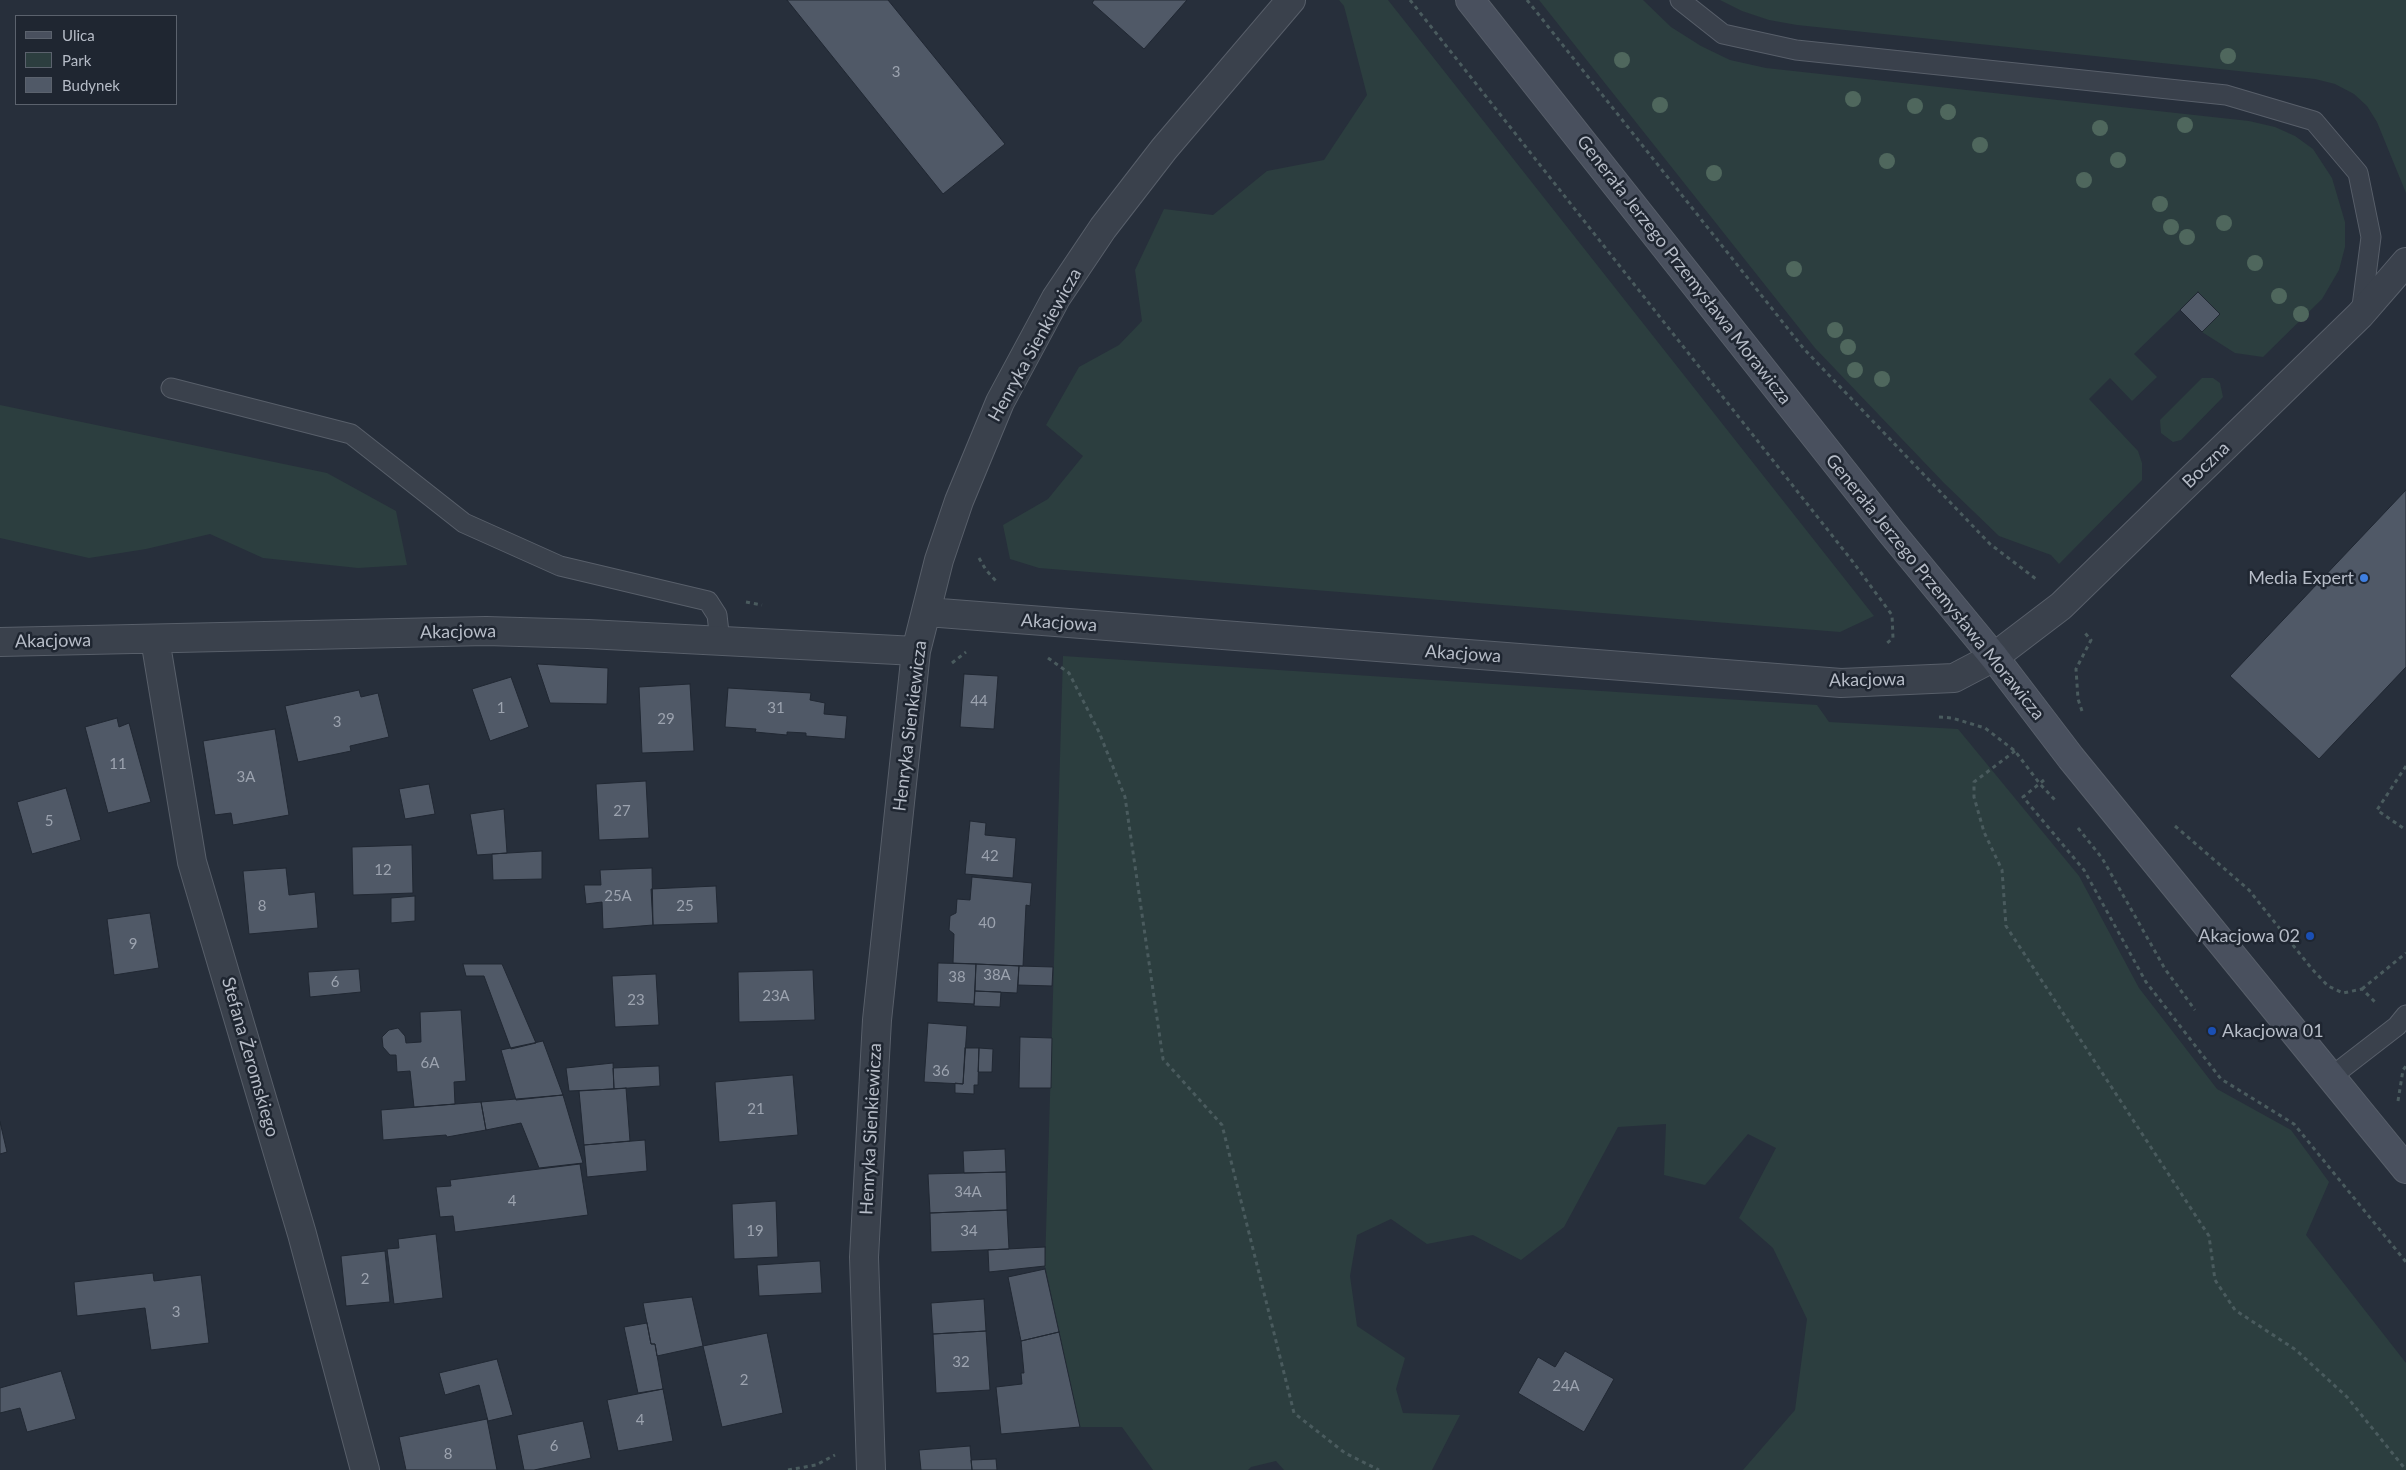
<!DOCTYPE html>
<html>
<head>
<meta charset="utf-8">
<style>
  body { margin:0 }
  #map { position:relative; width:2406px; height:1470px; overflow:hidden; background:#272f3b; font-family:Lato,sans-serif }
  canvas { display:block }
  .legend { position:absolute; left:15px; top:15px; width:162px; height:90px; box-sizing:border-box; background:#1f2631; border:1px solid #5b626d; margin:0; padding:6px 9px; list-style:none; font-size:15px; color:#b6bcc7 }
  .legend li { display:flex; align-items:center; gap:10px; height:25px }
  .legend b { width:25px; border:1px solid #5b626d }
</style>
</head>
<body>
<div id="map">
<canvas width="2406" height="1470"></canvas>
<ul class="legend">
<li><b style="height:6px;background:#49505e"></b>Ulica</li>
<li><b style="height:14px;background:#2c3e3f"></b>Park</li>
<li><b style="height:14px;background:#505967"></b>Budynek</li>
</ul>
</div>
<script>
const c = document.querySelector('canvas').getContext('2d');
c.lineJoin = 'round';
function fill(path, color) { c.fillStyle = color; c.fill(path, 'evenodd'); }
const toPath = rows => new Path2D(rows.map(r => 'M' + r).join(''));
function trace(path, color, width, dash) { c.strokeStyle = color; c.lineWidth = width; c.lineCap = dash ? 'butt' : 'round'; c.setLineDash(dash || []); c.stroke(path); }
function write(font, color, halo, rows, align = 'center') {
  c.font = font + ' Lato,sans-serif'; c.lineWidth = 5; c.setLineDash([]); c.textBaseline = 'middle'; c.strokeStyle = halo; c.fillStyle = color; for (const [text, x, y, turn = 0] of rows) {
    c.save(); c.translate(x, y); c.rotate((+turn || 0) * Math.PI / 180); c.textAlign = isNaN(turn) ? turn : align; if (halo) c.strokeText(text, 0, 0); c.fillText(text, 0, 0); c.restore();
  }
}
const green = toPath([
  [1339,0,1388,0,1874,616,1840,632,1039,568,1010,559,1003,525,1048,499,1083,456,1046,425,1079,367,1119,345,1142,321,1135,270,1164,209,1213,215,1267,171,1324,160,1367,95,1344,6],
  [1539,0,1643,0,1671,27,1701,46,1730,60,1766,68,2249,121,2275,127,2295,136,2313,149,2332,178,2345,222,2345,247,2339,270,2322,299,2263,357,2235,353,2202,332,2198,292,2134,354,2157,377,2132,401,2110,378,2089,399,2138,451,2142,463,2142,480,2059,564,2051,555,1999,536,1944,483,1815,348],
  [1720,0,2406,0,2406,193,2377,122,2367,106,2354,94,2335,84,2315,79,1797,25,1769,20,1742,11],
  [2202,378,2213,378,2220,383,2223,397,2181,440,2173,442,2161,433,2160,420],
  [0,405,327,473,396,511,407,565,358,568,263,558,210,534,146,549,89,558,0,538],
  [1063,656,1817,705,1829,722,1958,729,2079,876,2139,988,2217,1089,2291,1130,2329,1182,2306,1235,2406,1363,2406,1470,1743,1470,1795,1410,1807,1319,1773,1248,1739,1218,1776,1148,1748,1134,1705,1185,1664,1175,1666,1124,1618,1127,1564,1227,1521,1260,1473,1235,1427,1244,1391,1219,1357,1235,1350,1276,1357,1326,1405,1358,1396,1389,1403,1413,1460,1415,1432,1470,1284,1470,1276,1461,1251,1467,1248,1470,1153,1470,1122,1427,1080,1427,1045,1266]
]);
const building = toPath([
  [787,0,888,0,1005,144,943,194,787,0],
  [1094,0,1187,0,1144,49,1092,3,1094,0],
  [2198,292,2220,314,2202,332,2180,310,2198,292],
  [2406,490,2406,667,2319,759,2230,676,2406,490],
  [537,664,608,668,607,704,550,703,537,664],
  [964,674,998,676,994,729,960,727,964,674],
  [511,677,529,727,490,741,472,689,511,677],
  [690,684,694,751,642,753,639,687,690,684],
  [728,688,811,693,810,700,825,703,824,714,847,716,845,739,806,736,806,733,787,732,787,735,755,732,756,729,725,727,728,688],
  [359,690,361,697,378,693,389,737,350,746,351,751,298,762,285,706,359,690],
  [117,718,119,727,129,723,151,802,108,813,85,727,117,718],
  [275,729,289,815,233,825,231,813,215,815,203,741,275,729],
  [646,781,649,838,599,840,596,784,646,781],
  [429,784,435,814,405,819,399,789,429,784],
  [66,788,81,840,32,854,17,802,66,788],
  [504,809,507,853,477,855,470,814,504,809],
  [970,821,986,823,985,835,1016,838,1013,878,965,874,970,821],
  [412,845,413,893,353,895,352,847,412,845],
  [542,851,542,879,493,880,492,854,542,851],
  [286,868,289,895,315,892,318,928,249,934,243,871,286,868],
  [652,868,653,925,603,929,602,902,586,904,584,885,601,885,600,870,652,868],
  [972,877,1032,883,1030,906,1026,905,1023,966,953,963,954,934,949,930,950,916,956,913,957,899,970,900,972,877],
  [716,886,718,923,653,925,651,889,716,886],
  [415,896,415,921,391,923,391,898,415,896],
  [150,913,159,968,114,975,107,919,150,913],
  [938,963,976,964,974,1004,937,1002,938,963],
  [463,964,502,964,536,1043,511,1049,484,976,466,976,463,964],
  [976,964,1019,966,1017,993,975,991,976,964],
  [1019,966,1053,967,1052,986,1018,985,1019,966],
  [359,969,361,992,310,997,308,972,359,969],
  [813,970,815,1020,739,1022,738,972,813,970],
  [656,974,659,1025,615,1027,612,976,656,974],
  [975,991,1001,992,1000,1007,974,1006,975,991],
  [461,1010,466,1081,454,1082,455,1104,414,1107,410,1071,397,1072,396,1055,390,1055,383,1047,382,1037,389,1030,398,1028,405,1036,406,1043,421,1042,420,1012,461,1010],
  [928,1023,967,1026,963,1084,924,1082,928,1023],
  [1020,1037,1052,1038,1051,1088,1019,1088,1020,1037],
  [543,1041,563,1095,516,1100,501,1050,543,1041],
  [965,1048,979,1048,978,1085,974,1085,974,1094,955,1093,955,1083,963,1084,965,1048],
  [979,1048,993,1049,992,1072,978,1072,979,1048],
  [613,1063,614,1089,569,1091,566,1068,613,1063],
  [659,1066,660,1086,614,1089,613,1068,659,1066],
  [793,1075,798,1135,719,1142,715,1082,793,1075],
  [626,1088,630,1141,584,1145,579,1091,626,1088],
  [563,1095,583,1163,539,1168,521,1123,486,1130,481,1102,563,1095],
  [481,1102,486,1130,447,1137,446,1135,383,1140,381,1110,481,1102],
  [0,1122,7,1152,0,1154,0,1122],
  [645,1140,647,1171,587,1177,584,1145,645,1140],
  [1005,1149,1006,1172,964,1173,963,1151,1005,1149],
  [580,1164,588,1215,455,1232,453,1216,440,1217,436,1187,451,1186,450,1180,580,1164],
  [1006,1172,1007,1210,930,1213,928,1174,1006,1172],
  [776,1201,778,1257,734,1259,732,1204,776,1201],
  [1007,1210,1009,1249,931,1252,930,1213,1007,1210],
  [436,1234,443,1298,394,1304,387,1249,399,1248,398,1239,436,1234],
  [1045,1247,1045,1266,989,1272,988,1250,1045,1247],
  [385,1251,390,1302,346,1306,341,1256,385,1251],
  [820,1261,822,1293,759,1296,757,1265,820,1261],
  [1045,1269,1059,1332,1021,1341,1008,1277,1045,1269],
  [153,1273,154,1281,201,1275,209,1343,151,1350,145,1308,77,1316,74,1282,153,1273],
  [692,1297,703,1346,657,1356,655,1344,651,1344,643,1303,692,1297],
  [984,1299,986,1331,933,1334,931,1303,984,1299],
  [647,1323,651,1344,655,1344,663,1389,638,1393,624,1327,647,1323],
  [986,1331,990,1390,936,1393,933,1334,986,1331],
  [1059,1332,1080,1427,1001,1434,996,1387,1022,1384,1021,1373,1024,1373,1021,1341,1059,1332],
  [767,1333,783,1413,722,1427,703,1346,767,1333],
  [1565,1351,1614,1379,1584,1432,1518,1393,1538,1357,1555,1367,1565,1351],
  [497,1359,513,1415,488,1421,479,1385,445,1395,439,1373,497,1359],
  [61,1371,76,1419,27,1432,20,1408,0,1413,0,1388,61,1371],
  [663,1389,673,1441,618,1451,607,1400,663,1389],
  [487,1419,497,1470,406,1470,399,1437,487,1419],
  [583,1421,591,1458,534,1470,524,1470,517,1435,583,1421],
  [970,1446,972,1470,921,1470,919,1450,970,1446],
  [996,1459,997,1470,972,1470,971,1460,996,1459]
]);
const path = toPath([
  [1410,0,1853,562,1892,615,1893,638,1886,644],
  [1527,0,1804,349,1990,544,2036,579],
  [979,558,986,570,996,581],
  [746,602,762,605],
  [1048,658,1069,673,1099,732,1125,797,1163,1059,1222,1125,1294,1413,1345,1453,1379,1470],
  [952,663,966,652],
  [2082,711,2078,699,2076,669,2091,640,2085,633],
  [1939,717,1952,718,1985,728,2015,751,2040,784,2055,800],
  [2015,751,1974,782,1974,797,1984,832,2002,870,2006,926,2209,1236,2215,1280,2235,1310,2296,1350,2347,1397,2406,1470],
  [2406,766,2377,810,2406,830],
  [2044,780,2023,797,2084,870,2146,982,2221,1079,2294,1124,2406,1262],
  [2175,826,2249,890,2312,969,2328,986,2343,993,2362,989,2376,1003],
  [2078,828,2102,858,2165,969,2195,1010],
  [2362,989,2406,953],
  [2398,1101,2403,1070,2406,1066],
  [788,1470,816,1465,835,1455]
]);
const lane = toPath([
  [1680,0,1723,34,1796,50,2226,95,2314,121,2358,173,2371,237,2361,314],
  [171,388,351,434,464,523,560,566,708,601,717,615,720,641],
  [2331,1077,2397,1026,2406,1015]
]);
const street = toPath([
  [927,612,1841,683,1954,678,1994,657,2061,606,2360,315,2406,262],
  [155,639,192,862,302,1234,365,1470],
  [0,642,486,631,588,634,916,651],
  [871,1470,864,1257,877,1020,916,651,939,560,959,501,1000,402,1056,298,1103,228,1164,149,1291,0]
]);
const secondary = toPath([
  [1470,0,1891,532,1994,657,2071,758,2406,1169]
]);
const trees = [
  [2228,56],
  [1622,60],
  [1853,99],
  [1660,105],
  [1915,106],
  [1948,112],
  [2185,125],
  [2100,128],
  [1980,145],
  [2118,160],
  [1887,161],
  [1714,173],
  [2084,180],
  [2160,204],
  [2224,223],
  [2171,227],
  [2187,237],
  [2255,263],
  [1794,269],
  [2279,296],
  [2301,314],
  [1835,330],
  [1848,347],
  [1855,370],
  [1882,379]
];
const markers = [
  [2364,578,5,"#3f7fe0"],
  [2310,936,5,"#1a4fb4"],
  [2212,1031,5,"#1a4fb4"]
];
const numberNames = [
  ["3",896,72],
  ["44",979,701],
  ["1",501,708],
  ["31",776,708],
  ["29",666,719],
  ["3",337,722],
  ["11",118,764],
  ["3A",246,777],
  ["27",622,811],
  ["5",49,821],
  ["42",990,856],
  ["12",383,870],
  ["25A",618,896],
  ["8",262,906],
  ["25",685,906],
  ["40",987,923],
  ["9",133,944],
  ["38A",997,975],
  ["38",957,977],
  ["6",335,982],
  ["23A",776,996],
  ["23",636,1000],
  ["6A",430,1063],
  ["36",941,1071],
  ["21",756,1109],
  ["34A",968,1192],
  ["4",512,1201],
  ["19",755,1231],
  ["34",969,1231],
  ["2",365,1279],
  ["3",176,1312],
  ["32",961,1362],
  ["2",744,1380],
  ["24A",1566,1386],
  ["4",640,1420],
  ["6",554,1446],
  ["8",448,1454]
];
const streetNames = [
  ["Generała Jerzego Przemysława Morawicza",1684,270,52],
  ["Henryka Sienkiewicza",1035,345,-61],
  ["Boczna",2206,465,-44],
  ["Generała Jerzego Przemysława Morawicza",1935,587,51],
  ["Akacjowa",1059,623,4],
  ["Akacjowa",458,632,-1],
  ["Akacjowa",53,641,-1],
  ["Akacjowa",1463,654,4],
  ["Akacjowa",1867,680,-1],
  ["Henryka Sienkiewicza",910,726,-83],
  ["Stefana Żeromskiego",250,1057,74],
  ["Henryka Sienkiewicza",871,1129,-87]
];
const poiNames = [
  ["Media Expert",2354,578],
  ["Akacjowa 02",2300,936],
  ["Akacjowa 01",2222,1031,"left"]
];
fill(green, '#2c3e3f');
fill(building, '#505967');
trace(building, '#212833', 1);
trace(lane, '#585f6a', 21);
trace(street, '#585f6a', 30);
trace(secondary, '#585f6a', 30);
trace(path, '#4a5b5e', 3, [4, 4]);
trace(lane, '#3a414c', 19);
trace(street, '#3a414c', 28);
trace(secondary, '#49505e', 28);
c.fillStyle = '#4f675d';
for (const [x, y] of trees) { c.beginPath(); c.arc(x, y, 8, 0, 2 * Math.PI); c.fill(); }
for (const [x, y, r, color] of markers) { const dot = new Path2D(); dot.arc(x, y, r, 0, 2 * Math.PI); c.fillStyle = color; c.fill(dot); trace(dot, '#1f2631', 2); }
write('15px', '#9ca3af', null, numberNames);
write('18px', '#b6bcc7', '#1f2631', streetNames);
write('18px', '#b6bcc7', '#1f2631', poiNames, 'right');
</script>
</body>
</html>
